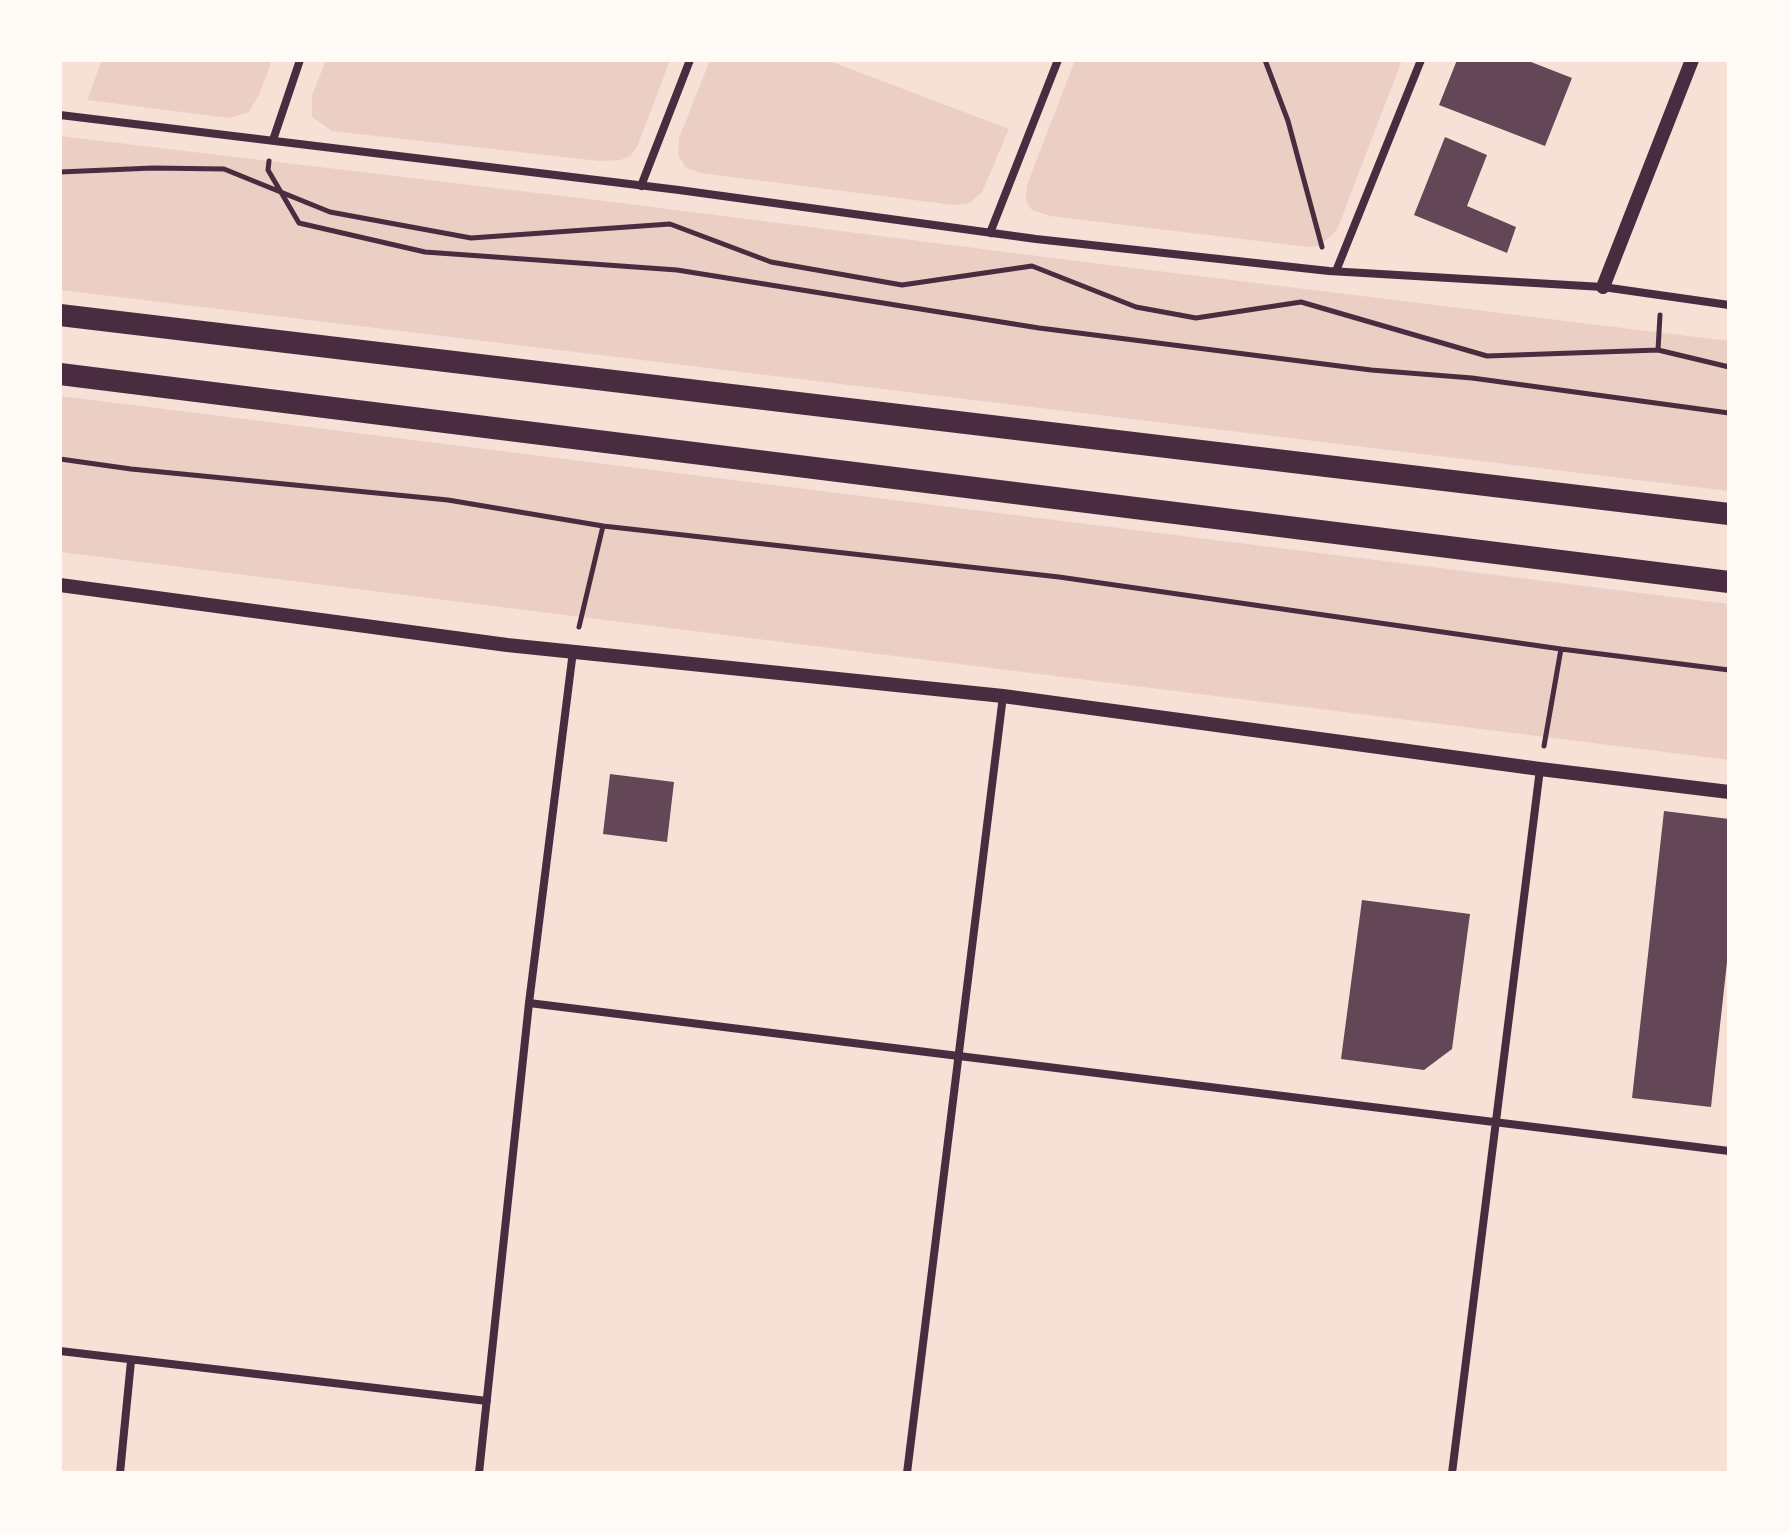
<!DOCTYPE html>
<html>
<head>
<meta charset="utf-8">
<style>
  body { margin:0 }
  #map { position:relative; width:1789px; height:1533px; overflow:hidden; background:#f7e1d7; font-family:"Sofia Sans Condensed",sans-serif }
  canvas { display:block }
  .frame { position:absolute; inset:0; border:62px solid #fffaf5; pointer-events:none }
</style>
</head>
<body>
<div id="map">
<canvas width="1789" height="1533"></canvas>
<div class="frame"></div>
</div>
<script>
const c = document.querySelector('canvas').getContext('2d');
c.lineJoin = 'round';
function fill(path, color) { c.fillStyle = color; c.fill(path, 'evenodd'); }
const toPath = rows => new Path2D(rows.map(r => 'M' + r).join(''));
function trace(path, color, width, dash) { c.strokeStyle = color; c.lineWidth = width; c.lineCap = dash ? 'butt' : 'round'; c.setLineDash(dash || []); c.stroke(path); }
const green = toPath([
  [102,60,272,60,260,93,249,112,229,118,87,100],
  [326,60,670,60,637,147,630,156,621,160,599,161,332,131,312,117,312,95],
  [710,60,827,60,1009,129,982,192,970,203,953,205,700,173,685,167,678,154,679,138],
  [1075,60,1402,60,1337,230,1320,246,1308,247,1050,216,1032,210,1028,205,1026,199,1027,185],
  [60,136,613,202,1085,262,1729,341,1729,491,60,290],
  [60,396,1729,604,1729,760,60,552]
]);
const building = toPath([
  [1457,60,1526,60,1572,78,1545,146,1439,105],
  [1445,137,1487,155,1467,206,1516,227,1507,253,1414,215],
  [610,774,674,782,667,842,603,834],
  [1664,811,1729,819,1729,944,1711,1107,1632,1098],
  [1362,900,1470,914,1452,1049,1424,1070,1341,1059]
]);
const path = toPath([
  [1265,60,1288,121,1322,247],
  [269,161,268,170,299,223,425,252,677,270,1039,328,1371,370,1472,378,1729,413],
  [60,172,153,168,224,169,330,212,471,238,670,224,771,262,902,285,1032,266,1136,307,1196,318,1301,302,1487,356,1658,350,1729,367],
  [1658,350,1660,315],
  [60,459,131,469,448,500,603,526,1059,577,1561,649,1729,670],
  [579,627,603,526],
  [1544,746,1561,649]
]);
const minor = toPath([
  [60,115,679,190,1036,239,1329,271,1603,287,1729,305],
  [273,140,300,60],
  [641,186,690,60],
  [990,233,1058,60],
  [1336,271,1421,60],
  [529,1003,1729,1151],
  [60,1351,487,1401],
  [120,1473,131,1361],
  [479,1473,529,1003,573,651],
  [907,1473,1003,696],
  [1452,1473,1540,769]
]);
const tertiary = toPath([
  [1603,287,1692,60],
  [60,585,507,645,1003,696,1540,769,1729,792]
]);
const trunk = toPath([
  [60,315,1729,514],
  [60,374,1729,582]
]);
fill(green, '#ebcfc5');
fill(building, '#644757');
trace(path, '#4a2c40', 5);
trace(minor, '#4a2c40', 8);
trace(tertiary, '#4a2c40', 14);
trace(trunk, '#4a2c40', 22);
</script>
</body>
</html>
